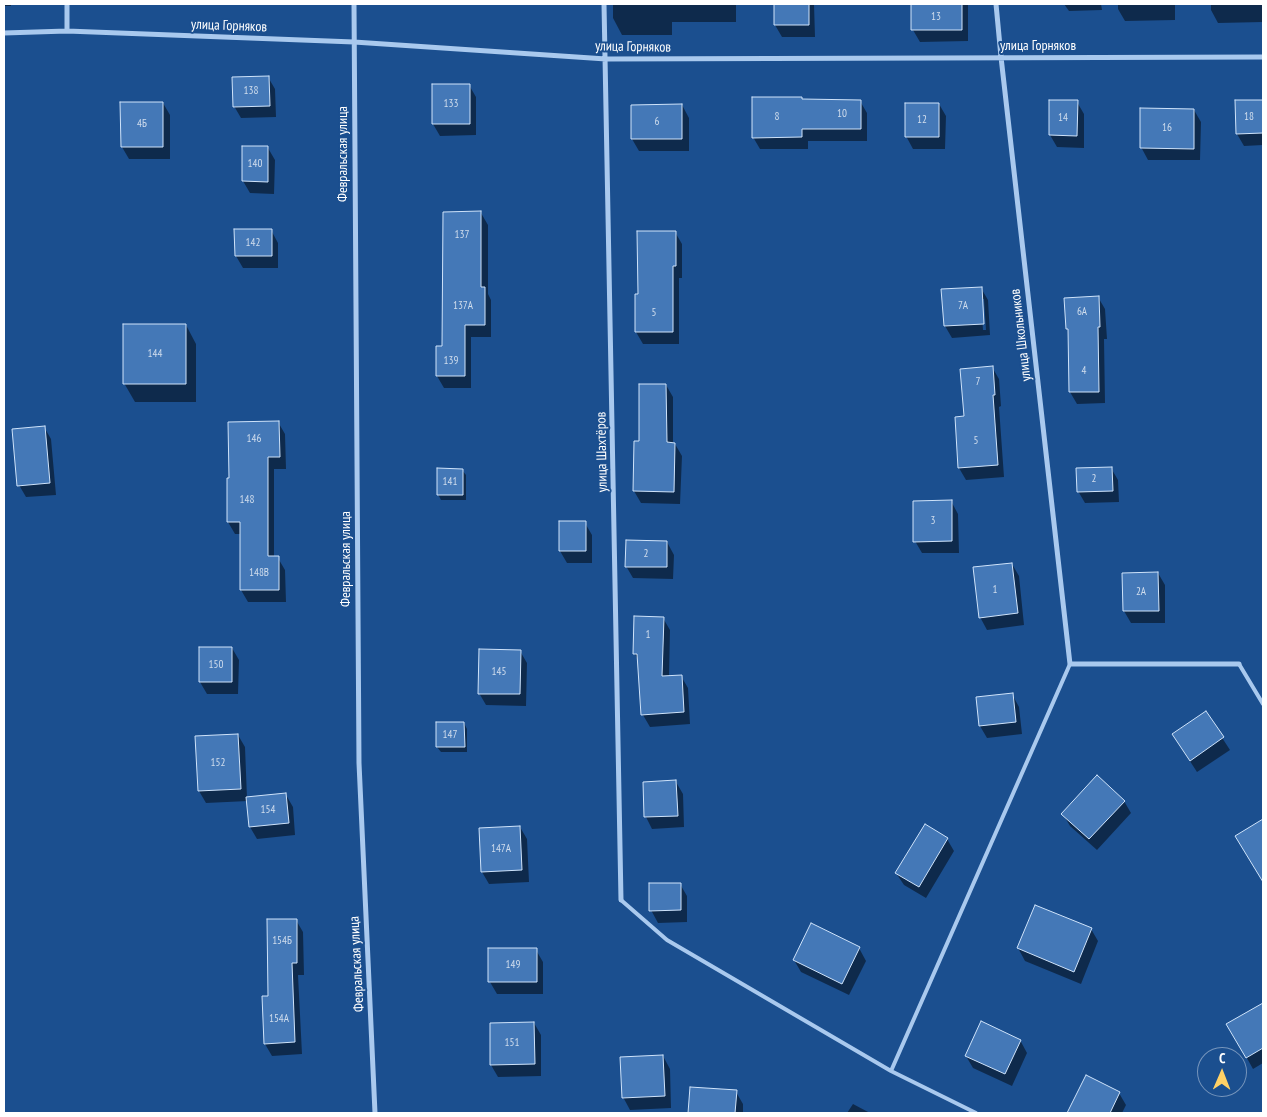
<!DOCTYPE html>
<html>
<head>
<meta charset="utf-8">
<style>
  body { margin:0 }
  #map { position:relative; width:1267px; height:1117px; overflow:hidden; background:#1b4f8f; font-family:"PT Sans Narrow",sans-serif }
  canvas { display:block }
  .frame { position:absolute; inset:0; border:5px solid #fff; pointer-events:none }
  .north { position:absolute; left:1197px; top:1047px; width:50px; height:50px; box-sizing:border-box; background:#1b4f8f; border:1px solid #7695bc; border-radius:50%; rotate:1deg; font-size:14px; font-weight:700; line-height:20px; text-align:center; color:#fff }
  .north::after { content:''; display:block; margin:auto; width:18px; height:22px; background:#ffd166; clip-path:polygon(50% 0,100% 100%,50% 72%,0 100%) }
</style>
</head>
<body>
<div id="map">
<canvas width="1267" height="1117"></canvas>
<div class="frame"></div>
<div class="north">С</div>
</div>
<script>
const c = document.querySelector('canvas').getContext('2d');
c.lineJoin = 'round';
function fill(path, color) { c.fillStyle = color; c.fill(path, 'evenodd'); }
const toPath = rows => new Path2D(rows.map(r => 'M' + r).join(''));
function trace(path, color, width, dash) { c.strokeStyle = color; c.lineWidth = width; c.lineCap = dash ? 'butt' : 'round'; c.setLineDash(dash || []); c.stroke(path); }
function write(font, color, halo, rows, align = 'center') {
  c.font = font + ' "PT Sans Narrow",sans-serif'; c.lineWidth = 4; c.setLineDash([]); c.textBaseline = 'middle'; c.strokeStyle = halo; c.fillStyle = color; for (const [text, x, y, turn = 0] of rows) {
    c.save(); c.translate(x, y); c.rotate((+turn || 0) * Math.PI / 180); c.textAlign = isNaN(turn) ? turn : align; if (halo) c.strokeText(text, 0, 0); c.fillText(text, 0, 0); c.restore();
  }
}
const shadow = toPath([
  [4,4,11,4,11,6,4,6],
  [241,4,275,4,275,5],
  [613,4,736,4,736,22,672,22,672,35,622,35,613,18],
  [775,4,814,4,815,37,782,37,775,25],
  [913,4,968,4,968,41,920,42,913,30],
  [1064,4,1101,4,1102,10,1069,11],
  [1118,4,1175,4,1175,20,1125,21,1118,9],
  [1211,4,1263,4,1263,22,1218,23,1211,10],
  [268,77,275,89,276,117,241,118,234,106],
  [469,85,476,97,476,135,440,136,433,124],
  [803,100,860,101,867,113,867,141,808,141,808,149,760,149,753,137],
  [1050,101,1077,102,1084,114,1084,148,1057,147,1050,135],
  [1236,101,1263,101,1263,145,1244,146,1237,134],
  [163,103,170,115,170,159,129,159,122,147],
  [939,104,946,116,945,149,913,149,906,136],
  [682,105,689,118,689,151,639,151,632,139],
  [1194,110,1201,122,1200,160,1148,160,1141,147],
  [244,147,268,148,275,160,274,194,250,193,243,181],
  [481,213,488,225,488,294,491,300,491,337,471,337,471,388,444,388,437,376,443,347],
  [271,230,278,243,278,268,243,268,236,256],
  [675,232,682,244,682,278,679,278,679,344,643,344,636,332,636,295,639,295],
  [981,288,988,300,990,335,952,338,945,326],
  [981,299,984,299,986,330,983,330],
  [1098,297,1105,309,1107,339,1104,339,1105,403,1077,404,1070,392,1069,332,1067,328],
  [186,325,196,344,196,402,135,402,124,383],
  [992,367,999,379,1001,406,999,407,1004,477,966,480,959,468,965,418],
  [666,385,673,397,673,444,675,444,682,456,680,504,641,503,634,491,640,443],
  [278,422,285,434,286,469,274,469,274,558,278,558,285,570,286,602,248,602,241,590,241,534,235,534,228,522],
  [44,427,51,439,56,495,26,497,19,485],
  [1111,468,1118,480,1119,502,1085,503,1078,491],
  [462,470,466,475,466,500,441,500,438,494],
  [951,501,958,514,959,553,922,553,915,541],
  [585,523,592,535,592,563,567,563,560,551],
  [667,542,674,555,673,579,633,578,626,566],
  [1012,564,1019,576,1024,625,987,630,980,617],
  [1158,573,1165,585,1165,623,1131,623,1124,611],
  [663,618,670,630,669,677,681,676,688,688,690,724,650,727,643,715,639,662,635,654],
  [232,648,239,660,238,694,207,694,200,682],
  [520,651,527,663,526,706,486,705,479,693],
  [1012,694,1019,707,1022,734,987,738,980,726],
  [1206,713,1230,750,1197,772,1173,735],
  [464,723,467,729,467,752,441,752,437,747],
  [238,735,245,747,247,798,286,795,293,807,295,835,257,839,250,827,248,801,206,803,199,791],
  [676,782,683,794,684,827,652,829,646,817],
  [1124,801,1131,813,1097,850,1070,826,1063,814],
  [1263,820,1263,880,1236,836],
  [520,827,527,839,529,882,489,884,482,872],
  [947,839,954,851,926,898,904,885,896,873],
  [680,884,687,896,687,922,658,923,651,910],
  [296,920,303,932,304,975,298,975,302,1054,272,1056,265,1044,269,997],
  [1091,929,1098,941,1081,984,1025,961,1018,948],
  [859,948,866,961,849,995,801,972,794,960],
  [536,950,543,962,543,994,497,994,490,982],
  [1263,1004,1263,1063,1253,1069,1228,1024],
  [534,1023,541,1035,541,1076,498,1077,491,1065],
  [1020,1040,1027,1053,1012,1086,973,1068,966,1056],
  [663,1056,670,1069,671,1108,630,1110,623,1097],
  [691,1089,736,1092,743,1104,743,1113,689,1113],
  [1119,1093,1126,1105,1122,1113,1073,1113,1071,1109],
  [853,1104,870,1113,847,1113]
]);
const building = toPath([
  [774,4,809,4,809,25,774,25,774,4],
  [911,4,962,4,962,30,911,30,911,4],
  [269,76,270,106,233,107,232,77,269,76],
  [432,84,470,84,470,124,432,124,432,84],
  [752,97,802,97,802,99,861,100,861,129,802,129,802,137,752,138,752,97],
  [1049,100,1078,100,1077,136,1049,135,1049,100],
  [1235,100,1263,100,1263,133,1236,134,1235,100],
  [120,102,163,102,163,147,121,147,120,102],
  [905,103,939,103,939,137,905,137,905,103],
  [682,104,682,139,631,139,631,105,682,104],
  [1140,108,1194,109,1194,149,1140,148,1140,108],
  [242,146,268,146,268,182,242,181,242,146],
  [481,211,481,287,485,287,485,325,465,325,465,376,436,376,436,346,442,346,443,212,481,211],
  [234,229,272,229,272,256,235,256,234,229],
  [637,231,676,231,676,266,673,266,673,332,635,332,635,294,638,294,637,231],
  [982,287,984,324,944,326,941,289,982,287],
  [1099,296,1100,327,1098,327,1099,392,1069,392,1068,329,1066,329,1064,298,1099,296],
  [123,324,186,324,186,384,123,384,123,324],
  [993,366,995,395,993,395,998,465,958,468,955,417,964,416,960,369,993,366],
  [639,384,666,384,667,442,675,443,674,492,633,491,634,441,639,441,639,384],
  [279,421,280,457,268,457,268,556,279,556,279,590,240,590,240,522,227,522,227,478,229,478,228,422,279,421],
  [45,426,50,483,17,486,12,429,45,426],
  [1112,467,1113,491,1077,492,1076,468,1112,467],
  [437,468,463,469,463,495,437,495,437,468],
  [952,500,952,541,913,542,913,501,952,500],
  [559,521,586,521,586,551,559,551,559,521],
  [626,540,667,541,667,567,625,567,626,540],
  [1012,563,1018,613,979,618,973,567,1012,563],
  [1158,572,1159,611,1123,611,1122,573,1158,572],
  [634,616,664,617,662,676,682,675,684,712,641,715,637,654,633,654,634,616],
  [199,647,232,647,232,682,199,682,199,647],
  [479,649,521,650,520,694,478,694,479,649],
  [1013,693,1016,722,979,726,976,697,1013,693],
  [1206,711,1224,737,1190,761,1172,734,1206,711],
  [436,722,464,722,465,747,436,747,436,722],
  [238,734,241,789,198,791,195,736,238,734],
  [1097,775,1125,801,1089,839,1061,814,1097,775],
  [676,780,678,816,644,817,643,782,676,780],
  [286,793,289,823,249,827,246,797,286,793],
  [1263,819,1263,882,1235,836,1263,819],
  [925,824,948,838,919,887,895,873,925,824],
  [520,826,522,870,481,872,479,828,520,826],
  [649,883,681,883,681,910,649,911,649,883],
  [1035,905,1092,928,1074,972,1017,948,1035,905],
  [267,919,297,919,297,963,292,963,295,1042,264,1044,262,996,268,996,267,919],
  [811,923,860,947,842,984,793,960,811,923],
  [488,948,537,948,537,982,488,982,488,948],
  [1263,1003,1263,1048,1246,1058,1226,1024,1263,1003],
  [981,1021,1021,1040,1005,1074,965,1056,981,1021],
  [534,1022,535,1064,490,1065,490,1023,534,1022],
  [663,1055,665,1096,622,1098,620,1057,663,1055],
  [1086,1075,1120,1092,1110,1113,1067,1113,1086,1075],
  [690,1087,737,1090,735,1113,688,1113,690,1087]
]);
const lane = toPath([
  [1239,664,1263,704],
  [621,900,667,940,891,1071,976,1113],
  [891,1071,1070,664]
]);
const street = toPath([
  [354,4,359,763,375,1113],
  [604,4,621,900],
  [996,4,1001,57,1070,664,1239,664],
  [67,31,67,4],
  [4,33,67,31,354,42,606,59,1263,57]
]);
const numberNames = [
  ["13",936,17],
  ["138",251,91],
  ["133",451,104],
  ["10",842,114],
  ["8",777,117],
  ["18",1249,117],
  ["14",1063,118],
  ["12",922,120],
  ["6",657,122],
  ["4Б",142,124],
  ["16",1167,128],
  ["140",255,164],
  ["137",462,235],
  ["142",253,243],
  ["137А",463,306],
  ["7А",963,306],
  ["6А",1082,312],
  ["5",654,313],
  ["144",155,354],
  ["139",451,361],
  ["4",1084,371],
  ["7",978,382],
  ["146",254,439],
  ["5",976,441],
  ["2",1094,479],
  ["141",450,482],
  ["148",247,500],
  ["3",933,521],
  ["2",646,554],
  ["148В",259,573],
  ["1",995,590],
  ["2А",1141,592],
  ["1",648,635],
  ["150",216,665],
  ["145",499,672],
  ["147",450,735],
  ["152",218,763],
  ["154",268,810],
  ["147А",501,849],
  ["154Б",282,941],
  ["149",513,965],
  ["154А",279,1019],
  ["151",512,1043]
];
const streetNames = [
  ["улица Горняков",229,26,2],
  ["улица Горняков",1038,46],
  ["улица Горняков",633,47,1],
  ["Февральская улица",343,154,-90],
  ["улица Школьников",1021,335,-97],
  ["улица Шахтёров",602,452,-91],
  ["Февральская улица",346,559,-90],
  ["Февральская улица",357,964,-93]
];
fill(shadow, '#0007');
fill(building, '#4478b7');
trace(building, '#cfe3fa', 1);
trace(lane, '#a9c9ee', 4);
trace(street, '#a9c9ee', 5);
write('11px', '#d0dded', null, numberNames);
write('14px', '#fff', '#1b4f8f', streetNames);
</script>
</body>
</html>
